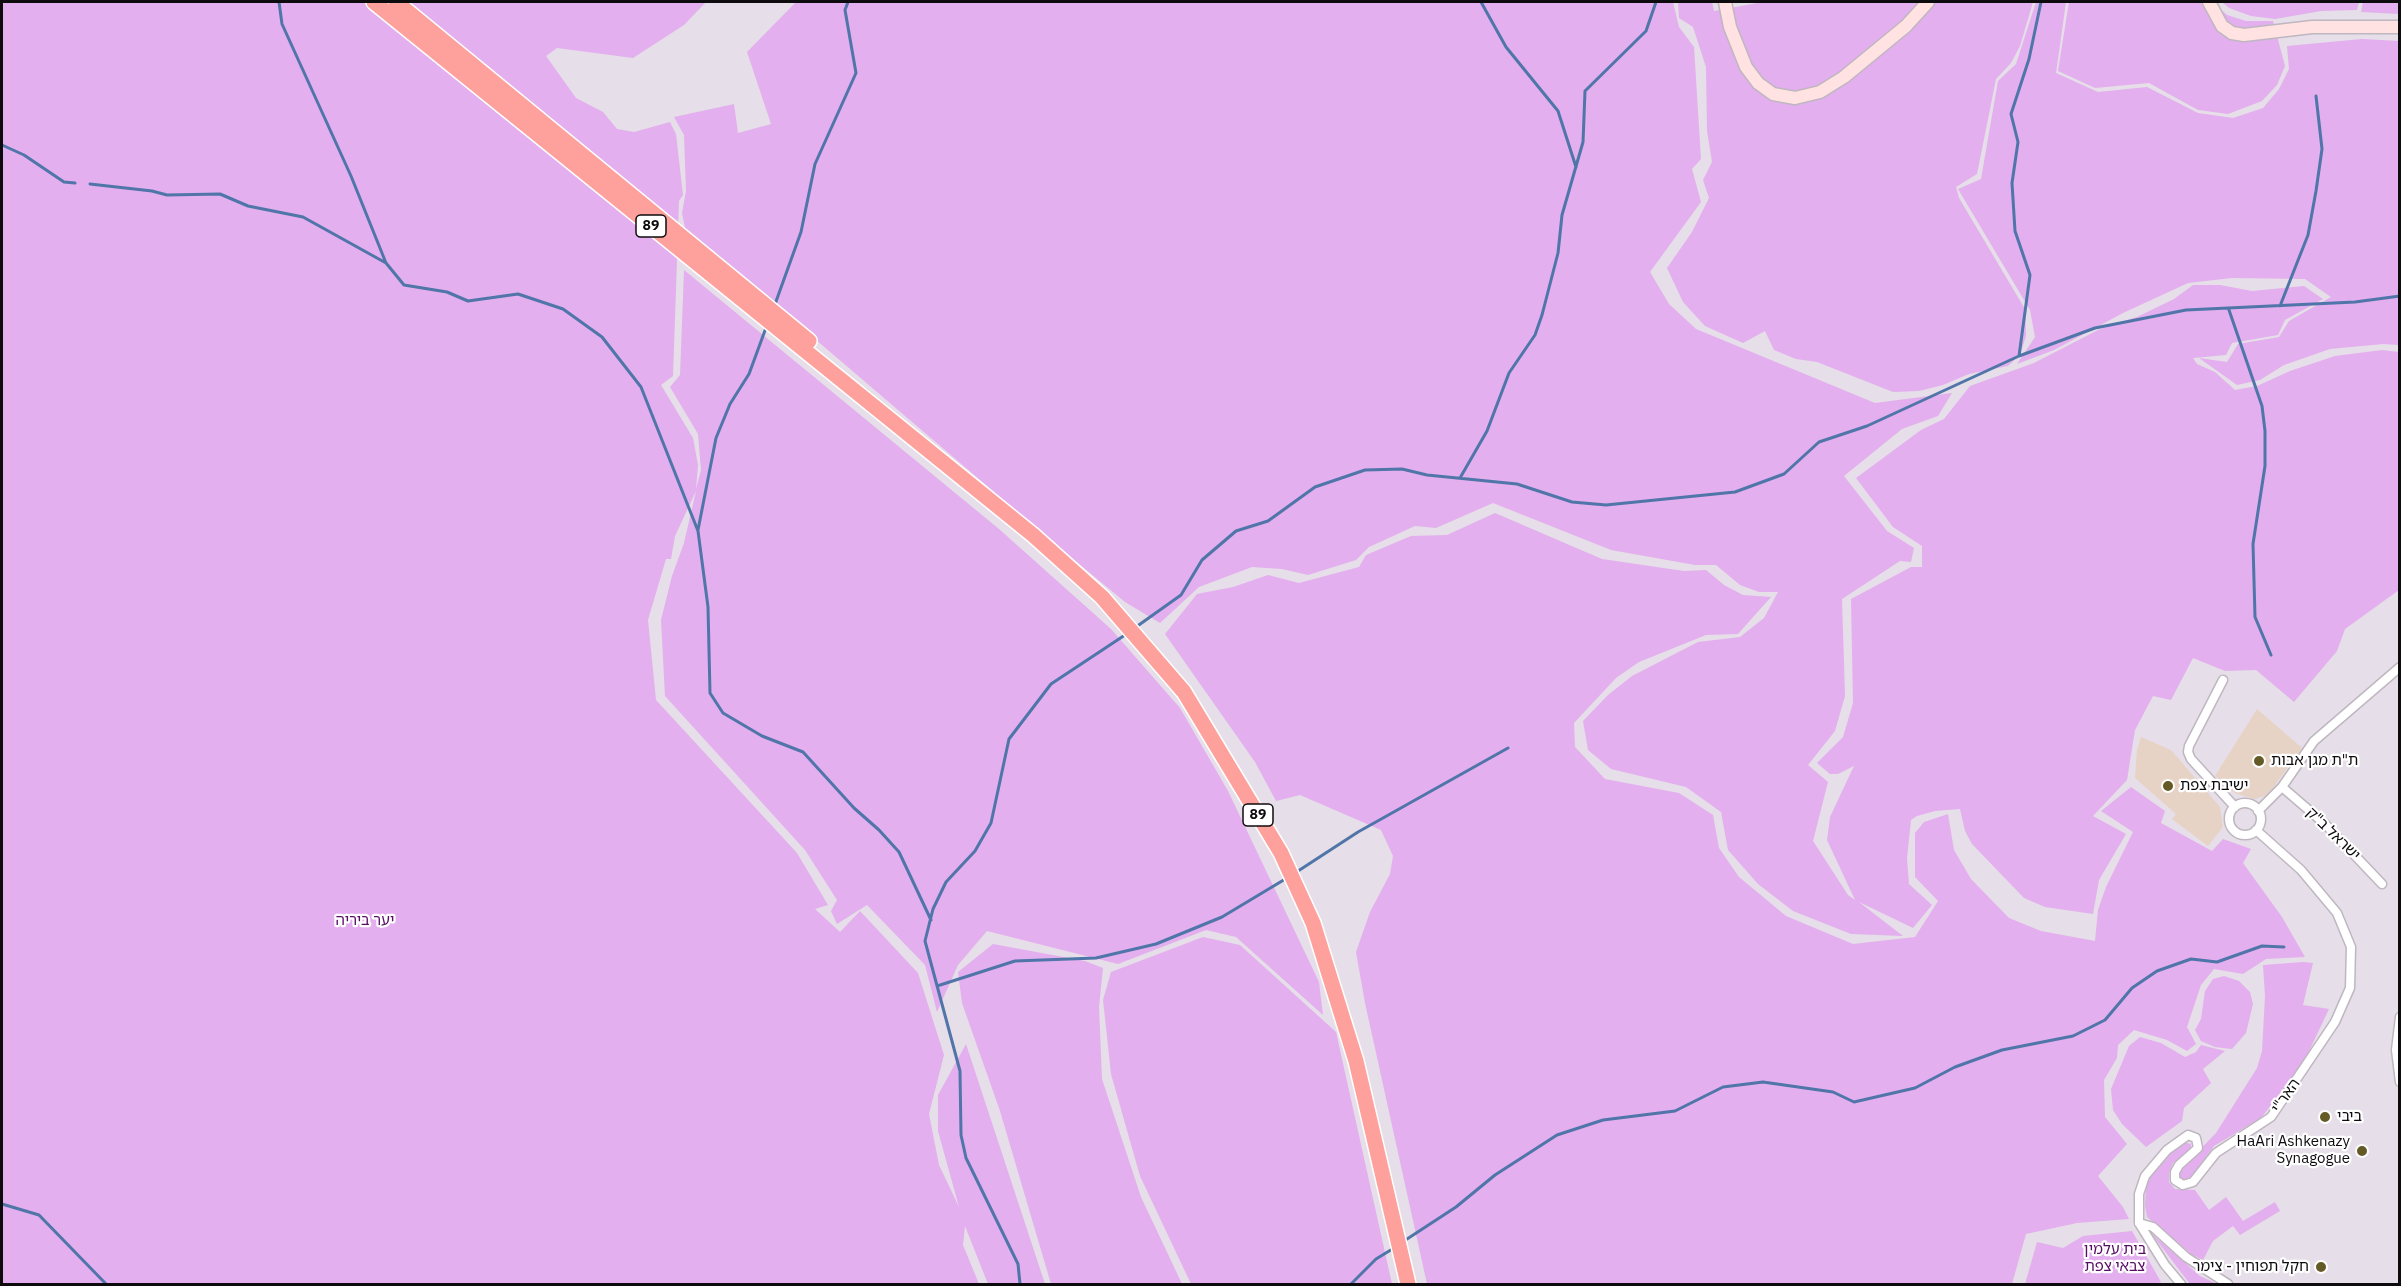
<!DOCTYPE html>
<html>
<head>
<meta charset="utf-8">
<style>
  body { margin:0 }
  #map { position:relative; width:2401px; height:1286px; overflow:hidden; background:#e6dee8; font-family:"IBM Plex Sans",sans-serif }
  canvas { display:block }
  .frame { position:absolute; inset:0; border:3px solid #0e0b0e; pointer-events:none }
</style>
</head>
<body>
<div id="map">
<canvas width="2401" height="1286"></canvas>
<div class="frame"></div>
</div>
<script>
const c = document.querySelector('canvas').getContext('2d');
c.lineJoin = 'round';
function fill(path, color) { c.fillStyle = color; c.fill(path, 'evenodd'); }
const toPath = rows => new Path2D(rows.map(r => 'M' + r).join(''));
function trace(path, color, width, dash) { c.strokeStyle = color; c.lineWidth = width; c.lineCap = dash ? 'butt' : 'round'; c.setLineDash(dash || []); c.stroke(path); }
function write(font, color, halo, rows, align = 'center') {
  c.font = font + ' "IBM Plex Sans","Noto Sans Hebrew",sans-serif'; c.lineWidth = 4.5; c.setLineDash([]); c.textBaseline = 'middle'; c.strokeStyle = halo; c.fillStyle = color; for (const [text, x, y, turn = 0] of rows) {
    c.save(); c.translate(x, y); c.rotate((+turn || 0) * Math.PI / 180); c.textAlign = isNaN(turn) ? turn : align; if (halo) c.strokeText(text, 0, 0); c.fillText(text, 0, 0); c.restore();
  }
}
const education = toPath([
  [2257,709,2302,748,2272,789,2265,796,2254,799,2235,793,2215,776],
  [2141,737,2171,750,2220,807,2223,827,2208,846,2172,819,2176,814,2135,778,2137,750]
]);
const green = toPath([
  [2,2,706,2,684,25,633,58,557,48,546,56,576,98,603,112,617,129,634,132,670,122,676,134,683,195,679,201,673,376,661,385,693,438,698,465,696,489,701,470,698,434,670,387,680,375,684,270,999,529,1111,629,1180,708,1228,791,1319,982,1323,1015,1236,937,1206,930,1118,964,987,931,958,965,937,1012,925,965,867,905,837,924,831,911,837,900,805,850,665,696,661,620,672,576,684,543,696,491,675,536,671,559,666,559,648,620,656,700,797,853,828,905,815,909,840,932,860,911,918,973,944,1055,929,1114,939,1165,959,1207,938,1131,938,1095,966,1044,1045,1284,988,1284,965,1226,963,1245,979,1284,2,1284],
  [796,2,1673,2,1679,27,1694,47,1701,159,1692,169,1701,202,1650,272,1669,304,1696,329,1875,403,1952,393,1938,416,1902,429,1844,476,1887,531,1914,548,1911,562,1900,561,1842,599,1845,696,1835,731,1808,765,1828,782,1813,841,1848,895,1855,900,1827,840,1830,817,1854,766,1838,774,1830,774,1817,763,1843,737,1853,703,1851,599,1911,567,1922,567,1922,546,1893,527,1856,478,1921,430,1944,419,1970,386,2034,363,2100,329,2137,317,2174,299,2193,285,2220,285,2252,291,2304,286,2323,299,2285,320,2278,335,2232,343,2226,355,2193,358,2197,364,2215,372,2235,390,2257,386,2290,371,2335,356,2382,350,2399,352,2399,590,2345,629,2337,651,2294,702,2256,670,2225,671,2193,658,2171,700,2153,696,2135,730,2127,780,2093,816,2126,834,2099,880,2093,914,2045,907,2024,898,1972,844,1965,831,1960,809,1935,811,1917,816,1911,820,1907,858,1909,884,1932,905,1913,928,1859,902,1903,936,1851,934,1793,911,1758,884,1728,850,1721,812,1686,787,1611,769,1588,750,1583,721,1608,695,1632,676,1698,642,1740,637,1764,618,1778,592,1759,592,1740,585,1716,565,1695,565,1611,550,1493,503,1436,528,1415,526,1369,547,1356,560,1308,575,1282,569,1252,567,1199,587,1160,623,1125,602,1055,544,685,228,682,213,686,191,684,135,674,117,734,104,738,133,771,124,747,52],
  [1678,2,1712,2,1714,11,1763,2,2033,2,2020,46,2011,63,1996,79,1977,174,1956,187,1959,198,2025,309,2026,336,2020,355,2008,366,1969,374,1943,385,1919,391,1893,392,1817,362,1796,359,1774,350,1765,331,1743,343,1705,326,1683,302,1667,268,1692,232,1709,198,1703,180,1712,162,1707,131,1706,67,1693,27,1679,18],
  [2036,2,2066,2,2056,73,2098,92,2147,87,2198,113,2233,118,2263,108,2279,89,2289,69,2287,46,2362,39,2399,41,2399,345,2383,344,2330,349,2284,365,2260,380,2237,385,2199,358,2227,362,2238,344,2279,337,2289,321,2331,297,2305,279,2232,278,2188,283,2123,313,2054,350,2017,364,2035,337,2030,310,1958,189,1981,179,1998,81,2016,64],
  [2069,2,2215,2,2214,4,2227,15,2246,21,2273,21,2285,66,2277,85,2262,101,2228,114,2198,110,2149,83,2095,88,2058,71],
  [2222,2,2359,2,2357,10,2321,11,2275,19,2251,16,2229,8],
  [2363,2,2399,2,2399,14,2361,12],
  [1495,513,1602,559,1684,571,1706,570,1724,585,1743,595,1771,597,1738,634,1706,635,1639,662,1616,678,1574,723,1575,747,1605,779,1679,793,1713,815,1719,848,1739,877,1786,916,1853,944,1915,937,1938,901,1915,877,1915,833,1924,822,1948,814,1954,850,1971,879,2009,918,2041,931,2095,941,2098,910,2106,887,2133,832,2101,811,2131,787,2165,811,2161,823,2212,851,2223,839,2251,849,2243,863,2282,917,2305,957,2266,959,2243,974,2214,969,2201,985,2187,1027,2196,1044,2187,1051,2167,1040,2134,1030,2118,1045,2117,1058,2104,1080,2105,1117,2127,1144,2098,1176,2123,1207,2129,1219,2077,1223,2026,1234,2012,1284,1427,1284,1365,1003,1356,952,1370,912,1390,874,1393,856,1381,830,1300,795,1276,801,1255,762,1165,634,1197,594,1233,587,1268,575,1299,583,1359,567,1366,555,1411,536,1447,535],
  [1203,937,1240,945,1336,1032,1392,1284,1191,1284,1140,1176,1111,1074,1103,1000,1111,972],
  [993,944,1085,961,1103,968,1099,1007,1102,1079,1141,1197,1182,1284,1051,1284,1000,1111,962,1003,958,972],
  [2303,962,2313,963,2303,1005,2329,1009,2302,1066,2261,1118,2214,1146,2189,1180,2181,1179,2178,1174,2182,1168,2216,1133,2257,1068,2262,1051,2265,996,2263,965],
  [2224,976,2239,981,2250,992,2253,1004,2246,1033,2232,1049,2215,1047,2201,1041,2195,1030,2201,1019,2205,991,2213,979],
  [2140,1037,2161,1043,2185,1057,2196,1052,2201,1045,2225,1051,2203,1069,2211,1083,2184,1108,2182,1121,2146,1147,2122,1124,2113,1110,2111,1089,2129,1046],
  [2183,1142,2191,1144,2191,1150,2173,1163,2169,1173,2169,1182,2175,1189,2195,1190,2209,1210,2226,1197,2243,1221,2275,1202,2280,1211,2240,1235,2233,1226,2213,1241,2203,1260,2191,1254,2147,1217,2145,1206,2146,1187,2154,1168],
  [2132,1231,2161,1282,2156,1284,2025,1284,2037,1242,2063,1248,2083,1236],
  [2151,1233,2200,1276,2217,1284,2190,1284]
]);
const stream = toPath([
  [279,2,282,24,351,176,386,263],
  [1481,2,1506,47,1558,111,1576,167],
  [2,145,24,155,64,182,75,183],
  [90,184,152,191,167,195,220,194,248,206,303,217,386,263,404,285,447,292,468,301,518,294,563,309,602,337,641,387,698,531,708,607,710,693,723,713,762,736,803,752,854,808,879,830,899,852,931,920],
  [2280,306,2308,235,2316,191,2322,149,2316,96],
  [774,307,801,232,815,164,856,73,845,10,848,2],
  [2229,310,2262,406,2265,431,2265,466,2253,544,2255,617,2271,655],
  [2019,356,2030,275,2015,231,2012,183,2018,142,2011,114,2029,59,2041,2],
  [1460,478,1487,431,1509,373,1535,335,1542,315,1558,253,1562,215,1583,142,1585,91,1646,31,1656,2],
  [698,530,716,438,730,404,749,374,767,325],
  [1136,627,1181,595,1202,560,1236,531,1268,521,1315,487,1365,470,1402,469,1427,475,1517,484,1572,502,1606,505,1735,492,1784,474,1819,442,1867,426,2019,356,2095,328,2186,310,2355,302,2400,296],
  [1295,873,1358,832,1508,748],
  [937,986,1015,961,1096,958,1156,944,1222,917,1287,878],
  [2,1204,39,1215,106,1284],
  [1404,1241,1456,1207,1495,1175,1557,1135,1603,1120,1675,1111,1723,1087,1763,1082,1833,1092,1854,1102,1915,1088,1955,1067,2002,1050,2073,1036,2105,1020,2132,988,2157,971,2191,959,2217,962,2262,946,2284,947],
  [1020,1284,1018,1264,966,1158,961,1135,960,1071,925,941,933,909,946,882,975,851,991,823,1009,739,1051,684,1128,633],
  [1351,1284,1376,1259,1394,1248]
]);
const street = toPath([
  [2223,680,2189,746,2188,752,2191,759,2235,807],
  [2282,787,2325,824,2382,884],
  '2229 819a16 16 0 1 1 32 0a16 16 0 1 1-32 0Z',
  [2258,811,2282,787,2314,741,2400,667],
  [2400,1017,2396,1050,2400,1082],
  [2139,1223,2153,1227,2186,1257,2228,1284],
  [2181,1284,2165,1265,2139,1223,2139,1194,2145,1176,2167,1150,2188,1135,2196,1138,2198,1148,2179,1165,2175,1172,2175,1180,2183,1185,2193,1182,2216,1153,2271,1117,2335,1022,2350,988,2351,947,2337,913,2301,870,2256,830]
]);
const secondary = toPath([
  [1725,2,1730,27,1746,67,1758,83,1773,94,1795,98,1820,92,1844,77,1906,26,1928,2],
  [2209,2,2222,26,2232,33,2244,35,2312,27,2400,27]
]);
const highway = toPath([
  [374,2,1033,535,1102,597,1184,692,1281,853,1313,923,1356,1061,1408,1284],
  [396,2,809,341]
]);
const markers = [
  [2259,761,6,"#645a26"],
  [2168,786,6,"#645a26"],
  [2325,1117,6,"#645a26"],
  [2362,1151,6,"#645a26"],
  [2321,1267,6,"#645a26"]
];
const shields = [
  [651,226,30],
  [1258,815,30]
];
const shieldNames = [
  ["89",651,226],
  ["89",1258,815]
];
const poiNames = [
  ["ת\"ת מגן אבות",2271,761],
  ["ישיבת צפת",2180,786],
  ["ביבי",2337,1117],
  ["HaAri Ashkenazy",2350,1142,"right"],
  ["Synagogue",2350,1159,"right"],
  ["חקל תפוחין - צימר",2309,1267,"right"]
];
const streetNames = [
  ["ישראל ב\"ק",2333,834,44],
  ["האר\"י",2286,1096,-55]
];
const parkNames = [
  ["יער ביריה",365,921],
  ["בית עלמין",2115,1250],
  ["צבאי צפת",2115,1267]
];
fill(education, '#e7d3c5');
fill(green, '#e3afee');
trace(stream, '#5075a8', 3);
trace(street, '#bfb7c0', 11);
trace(secondary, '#bfb7c0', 15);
trace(highway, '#fff', 18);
trace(street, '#fff', 8);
trace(secondary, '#ffe2e1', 12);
trace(highway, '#fea09b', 15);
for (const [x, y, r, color] of markers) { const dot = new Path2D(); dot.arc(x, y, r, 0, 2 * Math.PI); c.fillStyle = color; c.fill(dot); trace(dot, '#fff', 2); }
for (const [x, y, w] of shields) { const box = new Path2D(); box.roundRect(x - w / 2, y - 11, w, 22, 4.5); c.fillStyle = '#fff'; c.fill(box); trace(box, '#0e0b0e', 1.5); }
write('bold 14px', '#0e0b0e', null, shieldNames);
write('15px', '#0e0b0e', '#fff', poiNames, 'left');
write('15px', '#0e0b0e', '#fff', streetNames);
write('15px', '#580d66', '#fff', parkNames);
</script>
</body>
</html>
